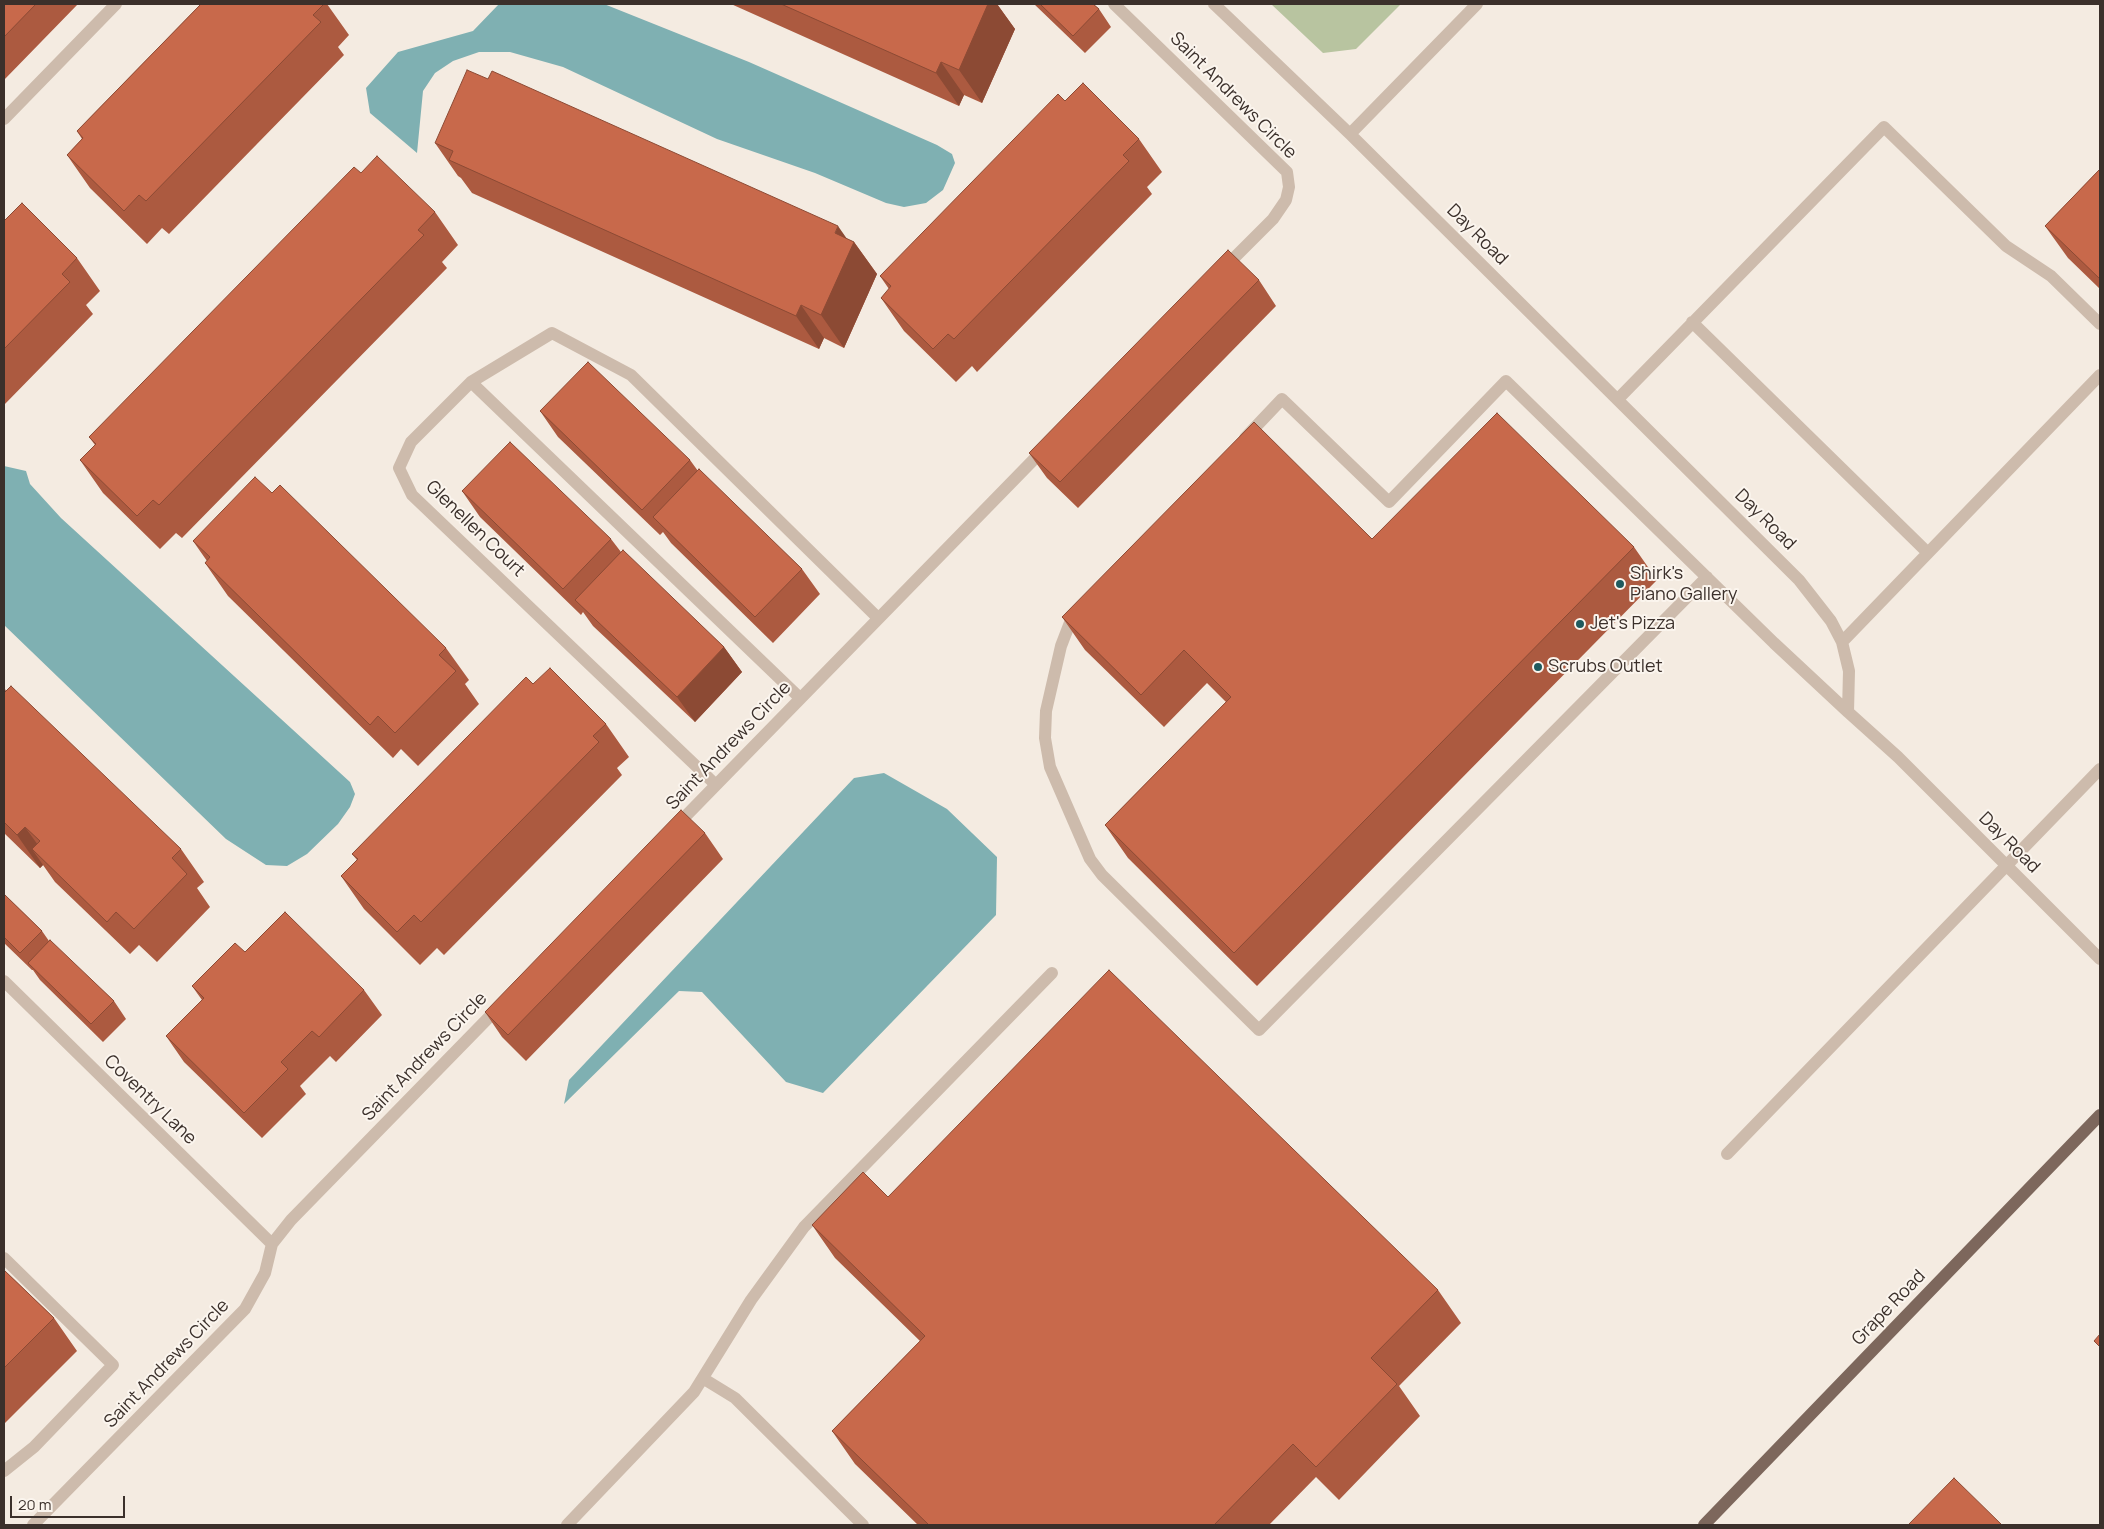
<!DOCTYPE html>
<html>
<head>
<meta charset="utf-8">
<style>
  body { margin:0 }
  #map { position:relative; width:2104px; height:1529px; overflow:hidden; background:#f4ebe1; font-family:Manrope,sans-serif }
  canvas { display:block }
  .frame { position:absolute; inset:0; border:5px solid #3b302b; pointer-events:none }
  .scale { position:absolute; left:10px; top:1496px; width:115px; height:22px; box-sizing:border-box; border:2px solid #3b302b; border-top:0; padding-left:6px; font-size:15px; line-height:18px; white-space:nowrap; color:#3b302b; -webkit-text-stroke:4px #fbf5ee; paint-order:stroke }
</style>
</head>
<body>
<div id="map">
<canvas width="2104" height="1529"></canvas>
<div class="frame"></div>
<div class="scale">20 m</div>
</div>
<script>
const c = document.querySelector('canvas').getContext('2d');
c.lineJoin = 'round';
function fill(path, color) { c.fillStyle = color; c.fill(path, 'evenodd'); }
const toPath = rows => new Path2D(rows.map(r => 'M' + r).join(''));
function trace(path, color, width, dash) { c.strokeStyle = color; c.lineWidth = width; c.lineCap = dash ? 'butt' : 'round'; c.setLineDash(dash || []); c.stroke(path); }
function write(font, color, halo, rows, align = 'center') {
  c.font = font + ' Manrope,sans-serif'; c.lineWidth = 4; c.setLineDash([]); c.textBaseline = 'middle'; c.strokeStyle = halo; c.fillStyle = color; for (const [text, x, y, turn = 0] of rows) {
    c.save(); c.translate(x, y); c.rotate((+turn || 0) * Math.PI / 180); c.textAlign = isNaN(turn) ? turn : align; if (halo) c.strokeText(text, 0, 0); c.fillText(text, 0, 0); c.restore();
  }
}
const green = toPath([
  [1271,4,1401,4,1356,49,1323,53]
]);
const water = toPath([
  [499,4,604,4,749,62,937,145,952,154,955,163,943,190,926,203,904,207,886,203,815,173,717,139,563,67,510,52,479,52,453,61,435,73,423,91,417,153,370,113,366,88,398,52,473,31],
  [4,466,26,471,30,484,61,518,350,782,355,794,350,807,338,824,307,854,287,866,266,865,226,839,4,625],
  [884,773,947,809,997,857,996,915,823,1093,786,1082,702,992,679,991,564,1104,569,1080,854,778]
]);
const minor = toPath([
  [1114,4,1287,172,1289,187,1286,200,1273,219,1224,268],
  [1214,4,1350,134,1799,580,1831,621,1842,642,1849,671,1848,712,1898,757,2100,959],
  [4,119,116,4],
  [1350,134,1477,4],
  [1692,322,1928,553],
  [471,382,800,698],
  [1618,399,1884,127,2006,246,2051,276,2100,324],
  [1245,438,1282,399,1389,502,1506,381,1774,643,1848,712],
  [1077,612,1071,620,1061,646,1046,711,1045,738,1050,767,1090,859,1102,875,1259,1030,1707,577],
  [1842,642,2100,375],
  [716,785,412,495,399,468,411,442,471,382,552,333,631,375,878,618],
  [676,826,1046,447],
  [4,981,272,1244],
  [1727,1154,2100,769],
  [4,1258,113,1365,34,1447,4,1471],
  [704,1379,735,1398,863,1525],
  [33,1525,245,1309,265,1273,272,1244,291,1220,499,1007],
  [567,1525,694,1392,751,1300,804,1227,1052,973]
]);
const major = toPath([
  [1704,1525,2100,1115]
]);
const wall = toPath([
  [4,4,78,4,4,80],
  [201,4,327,4,349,35,338,47,344,55,169,234,162,228,147,244,90,188,67,155,82,139,77,131],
  [731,4,997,4,1015,29,982,103,964,95,959,106],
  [1034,4,1093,4,1099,9,1111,27,1085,53],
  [1065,101,1139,139,1162,172,1147,187,1152,194,977,372,972,366,956,382,904,331,881,298,889,289,880,276],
  [435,143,847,239,854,242,877,274,844,348,824,338,819,349,472,193,461,178,458,176],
  [2100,169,2100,289,2068,258,2045,226],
  [361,173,435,212,458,245,442,262,447,268,182,538,176,533,160,549,103,493,80,460,95,445,89,437],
  [4,221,77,258,100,291,86,305,93,314,4,405],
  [1259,280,1276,306,1078,508,1047,478,1029,453],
  [540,411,690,460,698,471,802,569,820,594,773,643,671,543,663,532,660,535,558,437],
  [462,491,611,539,621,552,724,647,742,672,695,722,593,626,583,612,581,615,480,517],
  [272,493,446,648,469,680,465,684,479,704,418,766,401,749,393,758,228,596,205,563,207,561,193,541],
  [1372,539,1634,547,1657,580,1257,986,1128,858,1105,825,1226,702,1207,683,1164,727,1085,650,1062,617],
  [533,684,606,724,629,757,617,768,622,775,444,955,437,948,420,965,364,909,341,876,357,860,352,854],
  [4,687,6,691,181,849,204,882,197,888,210,907,157,962,139,945,130,954,55,882,43,865,40,868,4,833],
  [705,833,723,859,526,1061,502,1037,485,1012],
  [4,894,42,931,49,941,114,1001,126,1019,103,1042,40,980,33,970,32,970,4,943],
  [245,952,364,990,382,1015,336,1062,330,1056,300,1086,306,1094,262,1138,184,1062,166,1036,202,1000,192,986],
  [888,1197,1438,1290,1461,1323,1399,1386,1420,1416,1339,1500,1316,1477,1269,1525,918,1525,855,1464,832,1431,920,1341,835,1258,812,1225],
  [4,1270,54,1318,77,1351,4,1424]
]);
const shadedWall = toPath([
  [984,4,997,4,1015,29,982,103,959,70],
  [941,62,964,95,959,106,936,73],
  [838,226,852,246,854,242,877,274,844,348,821,315,835,233],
  [801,305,824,338,819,349,796,316],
  [724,647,742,672,695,722,677,697],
  [25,827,48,859,32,849,43,865,40,868,17,835]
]);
const building = toPath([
  [4,4,36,4,4,37,4,4],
  [201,4,324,4,313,15,321,22,146,201,139,195,124,211,67,155,83,138,77,131,201,4],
  [781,4,988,4,959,70,941,62,936,73,781,4],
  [1040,4,1093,4,1099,9,1073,36,1040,4],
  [467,70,488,79,492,71,838,226,835,233,854,242,821,315,801,305,796,316,449,160,453,151,435,143,467,70],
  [1083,83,1139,139,1123,155,1129,161,954,339,948,334,933,349,881,298,891,286,880,276,1058,94,1065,101,1083,83],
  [377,156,435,212,418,230,424,235,159,505,153,500,137,516,80,460,96,444,89,437,354,167,361,173,377,156],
  [2100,169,2100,279,2045,226,2100,169],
  [22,203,77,258,62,274,70,282,4,349,4,221,22,203],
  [1228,250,1259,280,1060,482,1029,453,1228,250],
  [588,362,690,460,642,510,540,411,588,362],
  [1497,413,1634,547,1234,953,1105,825,1231,697,1184,650,1141,695,1062,617,1254,422,1372,539,1497,413],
  [510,442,611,539,563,589,462,491,510,442],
  [699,469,802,569,755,617,653,517,699,469],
  [255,477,272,493,280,485,446,648,439,655,456,671,395,733,378,716,370,725,205,563,210,557,193,541,255,477],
  [623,550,724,647,677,697,575,600,623,550],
  [550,668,606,724,593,736,599,742,421,922,414,915,397,932,341,876,358,859,352,854,526,677,533,684,550,668],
  [11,686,181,849,172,858,187,874,134,929,116,912,107,922,32,849,40,841,25,827,17,835,4,822,4,693,11,686],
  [681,810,705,833,508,1035,485,1012,681,810],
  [4,894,42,931,20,953,4,937,4,894],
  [285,912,364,990,319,1037,312,1031,281,1062,288,1069,244,1113,166,1036,204,998,192,986,235,943,245,952,285,912],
  [50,940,114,1001,91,1024,28,963,50,940],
  [1109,970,1438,1290,1371,1358,1397,1384,1316,1467,1293,1444,1214,1525,929,1525,832,1431,925,1336,812,1225,863,1172,888,1197,1109,970],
  [4,1270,54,1318,4,1368,4,1270],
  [2100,1334,2100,1347,2094,1341,2100,1334],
  [1954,1478,2002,1525,1908,1525,1954,1478]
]);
const markers = [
  [1620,584,5,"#1f5a5e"],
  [1580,624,5,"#1f5a5e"],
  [1538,667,5,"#1f5a5e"]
];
const streetNames = [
  ["Saint Andrews Circle",1233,96,45],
  ["Day Road",1477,235,45],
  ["Day Road",1765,520,45],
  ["Glenellen Court",475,529,44],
  ["Saint Andrews Circle",729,746,-46],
  ["Day Road",2009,843,45],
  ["Saint Andrews Circle",425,1057,-46],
  ["Coventry Lane",150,1100,44],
  ["Grape Road",1889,1308,-46],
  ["Saint Andrews Circle",167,1364,-46]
];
const poiNames = [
  ["Shirk's",1630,574],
  ["Piano Gallery",1630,595],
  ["Jet's Pizza",1590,624],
  ["Scrubs Outlet",1548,667]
];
fill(green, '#b8c4a0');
fill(water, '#7fb0b2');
trace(minor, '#cdbbac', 12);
trace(major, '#7d675c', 12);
fill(wall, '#ac5a40');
fill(shadedWall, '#8c4a34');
fill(building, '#c8694b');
trace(building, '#8c4a34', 1);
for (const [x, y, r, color] of markers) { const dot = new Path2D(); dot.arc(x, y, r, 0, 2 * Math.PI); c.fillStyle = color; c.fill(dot); trace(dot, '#fbf5ee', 2); }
write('18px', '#3b302b', '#fbf5ee', streetNames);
write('18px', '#3b302b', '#fbf5ee', poiNames, 'left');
</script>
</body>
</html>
